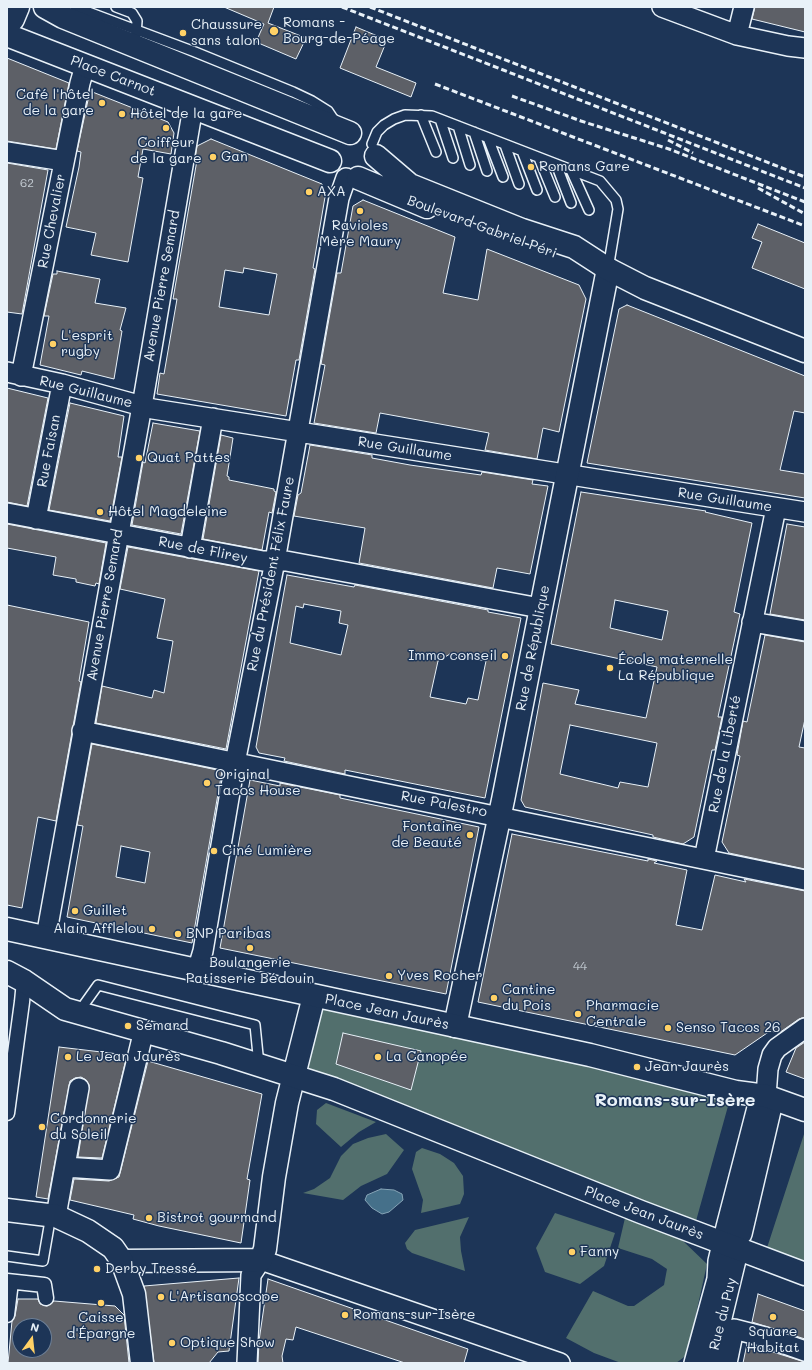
<!DOCTYPE html>
<html>
<head>
<meta charset="utf-8">
<style>
  body { margin:0 }
  #map { position:relative; width:812px; height:1370px; overflow:hidden; background:#1d3557; font-family:Mali,sans-serif }
  canvas { display:block }
  .frame { position:absolute; inset:0; border:8px solid #e8f1f8; pointer-events:none }
  .north { position:absolute; left:12px; top:1318px; width:40px; height:40px; box-sizing:border-box; background:#1d3557; border:1px solid #6e8097; border-radius:50%; rotate:15deg; font-size:11px; font-weight:700; line-height:16px; text-align:center; color:#e8f1f8 }
  .north::after { content:''; display:block; margin:auto; width:14px; height:18px; background:#ffd166; clip-path:polygon(50% 0,100% 100%,50% 72%,0 100%) }
</style>
</head>
<body>
<div id="map">
<canvas width="812" height="1370"></canvas>
<div class="frame"></div>
<div class="north">N</div>
</div>
<script>
const c = document.querySelector('canvas').getContext('2d');
c.lineJoin = 'round';
function fill(path, color) { c.fillStyle = color; c.fill(path, 'evenodd'); }
const toPath = rows => new Path2D(rows.map(r => 'M' + r).join(''));
function trace(path, color, width, dash) { c.strokeStyle = color; c.lineWidth = width; c.lineCap = dash ? 'butt' : 'round'; c.setLineDash(dash || []); c.stroke(path); }
function write(font, color, halo, rows, align = 'center') {
  c.font = font + ' Mali,sans-serif'; c.lineWidth = 3; c.setLineDash([]); c.textBaseline = 'middle'; c.strokeStyle = halo; c.fillStyle = color; for (const [text, x, y, turn = 0] of rows) {
    c.save(); c.translate(x, y); c.rotate((+turn || 0) * Math.PI / 180); c.textAlign = isNaN(turn) ? turn : align; if (halo) c.strokeText(text, 0, 0); c.fillText(text, 0, 0); c.restore();
  }
}
const green = toPath([
  [322,1004,730,1099,696,1221,306,1072],
  [326,1103,376,1122,359,1132,341,1147,316,1124,317,1110],
  [805,1131,805,1269,765,1254],
  [386,1134,404,1150,387,1174,361,1186,343,1200,303,1193,314,1189,330,1178,341,1156,353,1144,368,1138],
  [422,1148,440,1154,454,1163,463,1176,464,1194,460,1204,421,1213,423,1200,412,1169,416,1152],
  [555,1213,615,1233,604,1266,580,1284,545,1272,536,1248],
  [469,1217,460,1237,461,1251,465,1271,412,1253,407,1249,405,1243,415,1230],
  [625,1218,682,1240,707,1264,687,1355,676,1363,621,1363,594,1353,566,1338,593,1291,628,1306,634,1306,664,1285,667,1269,652,1259,618,1248]
]);
const water = toPath([
  [381,1189,394,1190,402,1194,403,1200,389,1212,382,1214,372,1208,365,1200,367,1195,381,1189]
]);
const building = toPath([
  [224,7,274,7,268,23,306,38,296,59,256,42,264,24,224,7],
  [755,7,805,7,805,32,752,19,755,7],
  [356,27,387,40,376,67,416,83,411,97,340,68,356,27],
  [7,58,69,83,56,149,7,141,7,58],
  [90,91,168,122,174,133,171,154,143,149,138,177,143,178,128,262,91,255,96,233,66,227,79,167,81,152,77,151,90,91],
  [211,139,322,184,325,197,313,268,315,269,299,360,296,360,286,416,157,394,160,373,164,374,177,299,173,299,197,160,195,159,197,146,211,139],
  [244,268,277,274,269,315,219,307,225,270,243,273,244,268],
  [7,163,48,170,22,314,7,312,7,163],
  [363,200,455,237,443,293,478,300,487,249,579,285,586,299,559,432,543,428,537,459,485,450,489,433,380,413,376,433,314,423,325,365,321,364,337,273,341,273,353,206,363,200],
  [758,224,805,243,805,289,752,268,762,242,752,238,758,224],
  [57,271,100,279,95,303,126,308,120,330,122,331,114,379,82,371,81,375,40,365,49,316,44,316,53,274,57,274,57,271],
  [627,305,805,376,805,413,794,411,780,470,805,474,805,498,587,463,619,309,627,305],
  [7,388,48,398,27,506,7,502,7,388],
  [70,403,124,416,118,457,122,457,110,521,49,510,70,403],
  [153,423,200,431,181,534,132,525,143,462,145,463,153,423],
  [221,435,233,438,227,476,229,477,229,480,274,489,274,491,276,492,272,513,269,512,262,550,203,539,221,435],
  [310,445,372,455,372,458,410,465,481,475,482,472,533,480,532,484,548,486,530,574,497,568,493,588,359,563,365,528,294,516,298,495,301,493,310,445],
  [581,492,706,511,705,512,752,523,734,612,740,614,718,717,722,717,715,750,712,750,694,837,683,844,653,837,653,835,525,807,521,800,543,683,579,690,575,704,646,718,657,667,551,644,581,492],
  [615,600,668,611,662,640,610,628,615,600],
  [570,725,657,743,648,787,620,782,618,788,560,774,570,725],
  [7,524,106,543,99,584,96,583,95,586,76,582,76,579,53,575,56,557,7,548,7,524],
  [787,524,805,527,805,620,770,614,787,524],
  [128,547,259,571,226,749,96,723,102,686,152,698,154,690,164,693,173,641,157,638,165,599,120,589,128,547],
  [287,575,354,587,355,585,488,610,488,612,521,618,485,798,345,770,345,774,284,761,285,758,259,753,256,747,287,575],
  [304,604,341,611,339,623,348,625,341,655,290,643,296,606,303,608,304,604],
  [450,654,486,661,478,700,468,698,466,704,430,697,438,661,450,654],
  [7,605,89,622,79,681,81,682,56,821,38,817,22,908,7,905,7,605],
  [765,635,805,642,805,719,799,747,805,748,805,869,729,853,722,842,740,756,737,755,743,721,747,722,765,635],
  [92,744,222,771,192,943,67,917,83,826,77,825,92,744],
  [121,846,150,852,145,883,116,877,121,846],
  [250,780,280,786,280,783,340,795,340,798,479,827,446,994,220,948,250,780],
  [512,834,648,861,648,859,657,861,654,863,687,870,676,925,702,930,715,875,746,882,744,879,805,891,805,1017,799,1019,779,1033,770,1031,735,1055,478,1002,512,834],
  [343,1033,421,1051,411,1090,336,1064,343,1033],
  [805,1042,805,1079,786,1072,796,1048,805,1042],
  [59,1047,127,1055,102,1158,78,1157,89,1085,86,1080,81,1077,75,1078,70,1081,48,1199,36,1197,59,1047],
  [148,1061,262,1094,247,1179,250,1180,241,1243,159,1226,133,1219,134,1215,70,1200,74,1179,109,1181,119,1177,148,1061],
  [239,1278,229,1351,218,1352,209,1363,154,1363,144,1286,239,1278],
  [268,1279,468,1349,464,1363,405,1363,296,1327,293,1340,286,1339,282,1356,283,1363,258,1363,259,1341,268,1279],
  [758,1294,805,1311,805,1339,752,1322,758,1294],
  [18,1299,38,1299,40,1304,47,1306,54,1301,115,1306,124,1315,129,1363,8,1363,12,1321,15,1316,18,1299],
  [20,1326,44,1326,44,1350,20,1350,20,1326],
  [747,1344,805,1362,805,1363,743,1363,747,1344]
]);
const service = toPath([
  [75,7,195,52,293,92,312,101,328,111,336,123],
  [116,7,132,13,137,21,136,35],
  [421,115,436,152],
  [440,119,453,158],
  [458,126,470,165],
  [474,132,487,171],
  [488,138,503,177],
  [372,144,377,132,384,125,394,119,405,115,432,116,600,181,616,200,618,209,608,269],
  [505,145,519,184],
  [522,151,537,190],
  [539,158,555,197],
  [556,164,571,203],
  [571,170,589,210],
  [78,1013,98,985,255,1025,259,1065],
  [7,1256,43,1261,51,1215]
]);
const pedestrian = toPath([
  [7,1113,22,1002,24,981],
  [7,1281,44,1285,46,1298],
  [7,1315,11,1282]
]);
const minor = toPath([
  [662,7,737,35,788,46,805,48],
  [737,35,744,7],
  [7,152,64,161],
  [7,372,62,384,153,409,805,512],
  [21,376,80,83,85,66],
  [7,513,263,561,286,561,540,608],
  [36,519,62,384],
  [190,548,213,418],
  [752,622,805,631],
  [82,731,805,880],
  [704,859,776,508],
  [46,937,142,406,193,107],
  [197,971,203,951,235,763,275,561,339,198,346,178],
  [766,1096,768,1069,772,1055,777,1048,805,1028],
  [65,1167,110,1170,144,1030],
  [56,1216,79,1088],
  [247,1363,251,1275,261,1260,560,1363],
  [694,1363,717,1279,718,1261,726,1227,759,1100,766,1096],
  [711,1363,736,1260,730,1245,742,1234,773,1102,766,1096],
  [727,1363,734,1329,765,1337,805,1351]
]);
const tertiary = toPath([
  [455,1026,503,800,608,269],
  [122,1261,261,1260,265,1249,274,1177,287,1103,314,996]
]);
const secondary = toPath([
  [45,7,63,17,350,133],
  [7,26,13,19,18,7],
  [7,35,330,161],
  [376,156,410,185,522,230,574,247,608,269,645,288,805,351],
  [358,178,427,207],
  [7,929,590,1055,736,1092,766,1096,805,1110],
  [7,972,24,981,65,1009,221,1053,334,1089,641,1212,805,1274],
  [7,1210,56,1216,88,1231,113,1248,122,1261,134,1294,142,1363]
]);
const rail = toPath([
  [342,7,805,188],
  [370,7,805,177],
  [435,84,805,226],
  [512,96,581,121,669,149,805,202],
  [668,140,693,153],
  [758,188,805,214]
]);
const markers = [
  [274,31,5,"#ffd166"],
  [183,33,4,"#ffd166"],
  [102,103,4,"#ffd166"],
  [122,114,4,"#ffd166"],
  [166,128,4,"#ffd166"],
  [213,157,4,"#ffd166"],
  [531,167,4,"#ffd166"],
  [309,192,4,"#ffd166"],
  [360,211,4,"#ffd166"],
  [53,344,4,"#ffd166"],
  [139,458,4,"#ffd166"],
  [100,512,4,"#ffd166"],
  [505,656,4,"#ffd166"],
  [610,668,4,"#ffd166"],
  [207,783,4,"#ffd166"],
  [470,835,4,"#ffd166"],
  [214,851,4,"#ffd166"],
  [75,911,4,"#ffd166"],
  [152,929,4,"#ffd166"],
  [178,934,4,"#ffd166"],
  [250,948,4,"#ffd166"],
  [389,976,4,"#ffd166"],
  [494,998,4,"#ffd166"],
  [578,1014,4,"#ffd166"],
  [128,1026,4,"#ffd166"],
  [668,1028,4,"#ffd166"],
  [68,1057,4,"#ffd166"],
  [378,1057,4,"#ffd166"],
  [637,1067,4,"#ffd166"],
  [42,1127,4,"#ffd166"],
  [149,1218,4,"#ffd166"],
  [572,1252,4,"#ffd166"],
  [97,1269,4,"#ffd166"],
  [161,1297,4,"#ffd166"],
  [101,1303,4,"#ffd166"],
  [345,1315,4,"#ffd166"],
  [773,1317,4,"#ffd166"],
  [172,1343,4,"#ffd166"]
];
const numberNames = [
  ["62",27,183],
  ["44",580,966]
];
const poiNames = [
  ["Romans -",283,23],
  ["Bourg-de-Péage",283,39],
  ["Chaussure",191,25],
  ["sans talon",191,41],
  ["Café l'hôtel",94,95,"right"],
  ["de la gare",94,111,"right"],
  ["Hôtel de la gare",130,114],
  ["Coiffeur",166,143,"center"],
  ["de la gare",166,159,"center"],
  ["Gan",221,157],
  ["Romans Gare",539,167],
  ["AXA",317,192],
  ["Ravioles",360,226,"center"],
  ["Mère Maury",360,242,"center"],
  ["L'esprit",61,336],
  ["rugby",61,352],
  ["Quat Pattes",147,458],
  ["Hôtel Magdeleine",108,512],
  ["Immo conseil",497,656,"right"],
  ["École maternelle",618,660],
  ["La République",618,676],
  ["Original",215,775],
  ["Tacos House",215,791],
  ["Fontaine",462,827,"right"],
  ["de Beauté",462,843,"right"],
  ["Ciné Lumière",222,851],
  ["Guillet",83,911],
  ["Alain Afflelou",144,929,"right"],
  ["BNP Paribas",186,934],
  ["Boulangerie",250,963,"center"],
  ["Patisserie Bédouin",250,979,"center"],
  ["Yves Rocher",397,976],
  ["Cantine",502,990],
  ["du Pois",502,1006],
  ["Pharmacie",586,1006],
  ["Centrale",586,1022],
  ["Sémard",136,1026],
  ["Senso Tacos 26",676,1028],
  ["Le Jean Jaurès",76,1057],
  ["La Canopée",386,1057],
  ["Jean Jaurès",645,1067],
  ["Cordonnerie",50,1119],
  ["du Soleil",50,1135],
  ["Bistrot gourmand",157,1218],
  ["Fanny",580,1252],
  ["Derby Tressé",105,1269],
  ["L'Artisanoscope",169,1297],
  ["Romans-sur-Isère",353,1315],
  ["Caisse",101,1318,"center"],
  ["d'Épargne",101,1334,"center"],
  ["Square",773,1332,"center"],
  ["Habitat",773,1348,"center"],
  ["Optique Show",180,1343]
];
const streetNames = [
  ["Place Carnot",113,76,21],
  ["Rue Chevalier",52,221,-79],
  ["Boulevard Gabriel Péri",482,227,20],
  ["Avenue Pierre Semard",162,286,-80],
  ["Rue Guillaume",86,392,14],
  ["Rue Guillaume",405,449,9],
  ["Rue Faisan",49,451,-79],
  ["Rue Guillaume",725,500,9],
  ["Rue de Flirey",203,550,11],
  ["Rue du Président Félix Faure",271,574,-79],
  ["Avenue Pierre Semard",105,605,-80],
  ["Rue de République",533,648,-79],
  ["Rue de la Liberté",725,754,-79],
  ["Rue Palestro",444,804,11],
  ["Place Jean Jaurès",387,1012,12],
  ["Place Jean Jaurès",644,1213,21],
  ["Rue du Puy",723,1314,-76]
];
const districtNames = [
  ["Romans-sur-Isère",675,1100]
];
fill(green, '#526f6d');
fill(water, '#45708a');
trace(water, '#86a4b6', 1);
fill(building, '#5d6067');
trace(building, '#e8f1f8', 1);
trace(service, '#e8f1f8', 12);
trace(pedestrian, '#e8f1f8', 17);
trace(minor, '#e8f1f8', 22);
trace(tertiary, '#e8f1f8', 25);
trace(secondary, '#e8f1f8', 25);
trace(service, '#1d3557', 9);
trace(pedestrian, '#1d3557', 14);
trace(minor, '#1d3557', 19);
trace(tertiary, '#1d3557', 22);
trace(secondary, '#1d3557', 22);
trace(rail, '#e8f1f8', 3, [6, 3]);
for (const [x, y, r, color] of markers) { const dot = new Path2D(); dot.arc(x, y, r, 0, 2 * Math.PI); c.fillStyle = color; c.fill(dot); trace(dot, '#1d3557', 1.5); }
write('12px', '#c5cdd4', null, numberNames);
write('14px', '#e8f1f8', '#1d3557', poiNames, 'left');
write('14px', '#e8f1f8', '#1d3557', streetNames);
write('bold 18px', '#e8f1f8', '#1d3557', districtNames);
</script>
</body>
</html>
